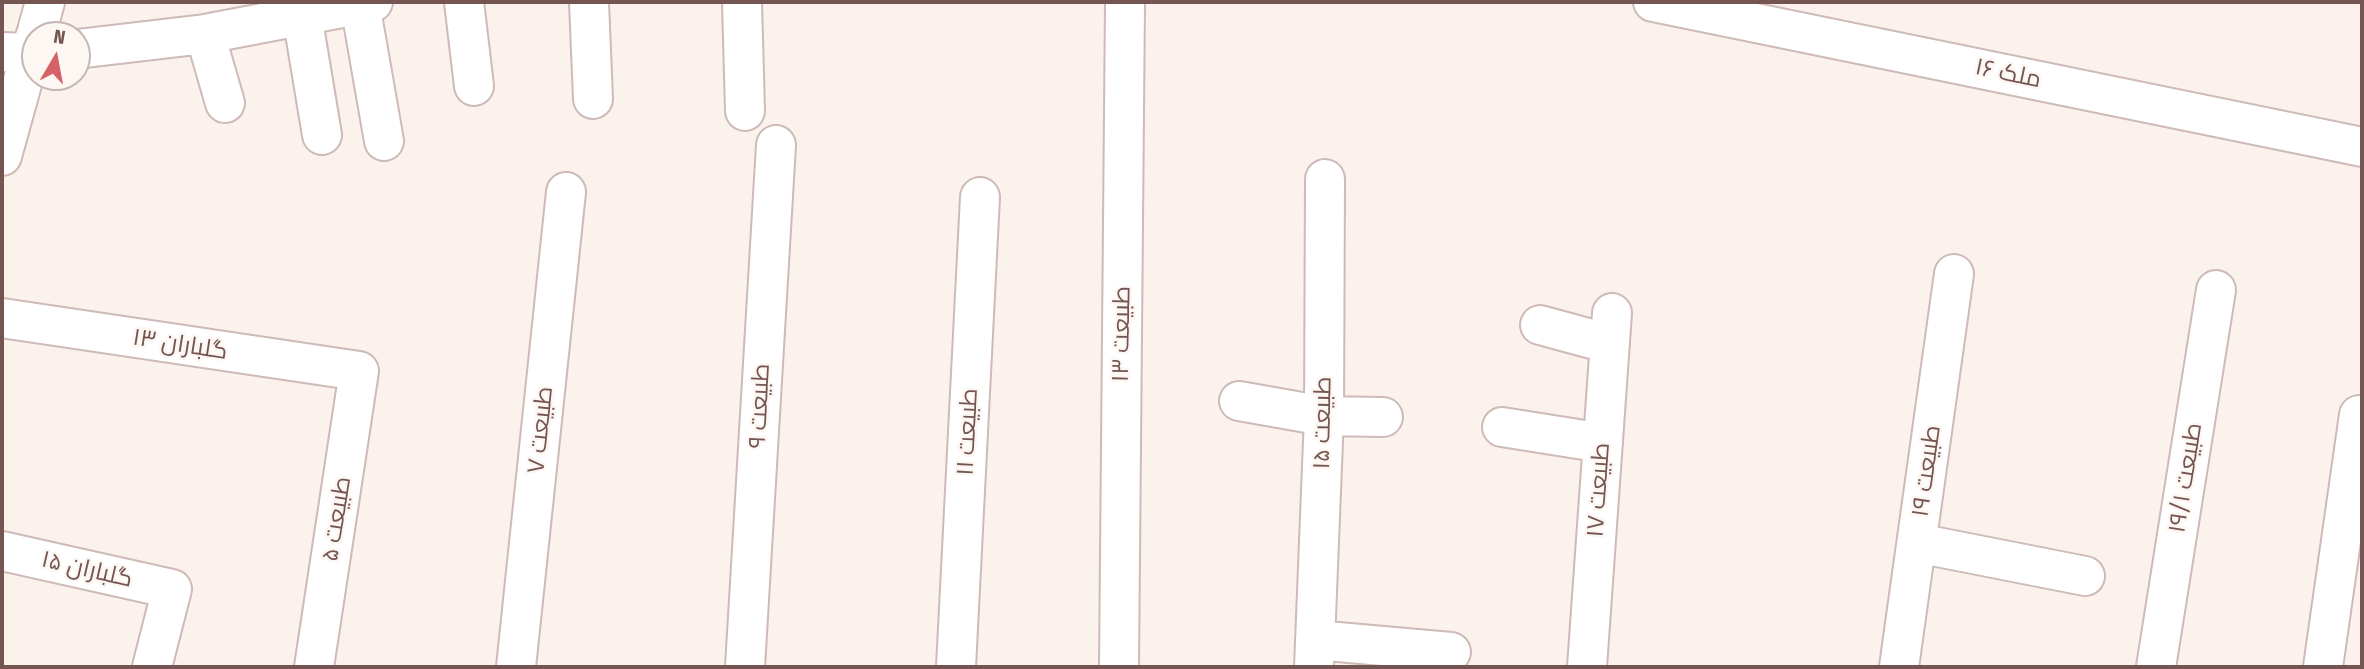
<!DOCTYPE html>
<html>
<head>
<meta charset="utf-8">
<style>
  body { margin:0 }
  #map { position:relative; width:2364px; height:669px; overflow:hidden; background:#fbf2ed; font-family:"Fira Sans Condensed",sans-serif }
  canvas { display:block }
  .frame { position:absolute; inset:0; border:4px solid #745552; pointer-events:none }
  .north { position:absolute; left:21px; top:21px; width:70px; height:70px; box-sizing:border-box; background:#fdf7f3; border:2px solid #c6b6b3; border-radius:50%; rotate:10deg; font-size:19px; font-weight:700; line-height:28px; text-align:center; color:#745552 }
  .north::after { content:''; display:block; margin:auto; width:24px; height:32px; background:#d66167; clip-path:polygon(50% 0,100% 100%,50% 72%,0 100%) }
</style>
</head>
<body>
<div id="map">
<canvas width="2364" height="669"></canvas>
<div class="frame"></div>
<div class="north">N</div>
</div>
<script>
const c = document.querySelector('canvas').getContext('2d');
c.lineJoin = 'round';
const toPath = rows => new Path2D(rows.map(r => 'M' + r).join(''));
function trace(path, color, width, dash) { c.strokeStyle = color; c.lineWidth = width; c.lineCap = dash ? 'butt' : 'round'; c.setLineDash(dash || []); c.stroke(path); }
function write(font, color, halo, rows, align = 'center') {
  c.font = font + ' "Fira Sans Condensed",Cairo,sans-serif'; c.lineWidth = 5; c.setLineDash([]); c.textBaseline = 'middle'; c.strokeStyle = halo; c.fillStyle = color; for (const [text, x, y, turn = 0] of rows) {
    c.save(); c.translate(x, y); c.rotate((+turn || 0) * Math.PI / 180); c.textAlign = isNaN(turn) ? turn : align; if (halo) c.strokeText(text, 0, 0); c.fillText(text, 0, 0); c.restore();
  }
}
const street = toPath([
  [464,2,474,86],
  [589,2,593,99],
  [742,2,745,111],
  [1653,2,2362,147],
  [360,4,384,141],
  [302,15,322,135],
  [205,34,225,103],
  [77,49,205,34,373,2],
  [2,52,35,53],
  [2,318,359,371,314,667],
  [1540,325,1610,344],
  [1239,401,1324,416,1383,417],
  [1502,427,1603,443],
  [1917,543,2085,576],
  [2,551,172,589,152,667],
  [1315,640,1451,652],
  [516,667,566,192],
  [745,667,776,145],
  [956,667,980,197],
  [1119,667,1125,2],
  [1314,667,1324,416,1325,179],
  [1587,667,1612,313],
  [1899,667,1954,274],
  [2156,667,2216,290],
  [2323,667,2359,415]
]);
const secondary = toPath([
  [36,35,45,2],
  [2,156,35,37]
]);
const streetNames = [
  ["ملک ۱۶",2008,74,12],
  ["طبیعت ۱۳",1122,334,-89],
  ["۱۳ گلباران",180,345,9],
  ["طبیعت ۹",760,406,-87],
  ["طبیعت ۱۵",1323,423,-89],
  ["طبیعت ۷",541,430,-84],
  ["طبیعت ۱۱",968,432,-87],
  ["طبیعت ۱۹",1927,471,-82],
  ["طبیعت ۱۹/۱",2186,478,-81],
  ["طبیعت ۱۷",1599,490,-86],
  ["۵ طبیعت",337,519,-81],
  ["گلباران ۱۵",87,570,13]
];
trace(street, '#cebab6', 42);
trace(secondary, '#d1b9b4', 42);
trace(street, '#fff', 38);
trace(secondary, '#fff', 38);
write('24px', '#745552', '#fdf7f3', streetNames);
</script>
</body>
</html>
